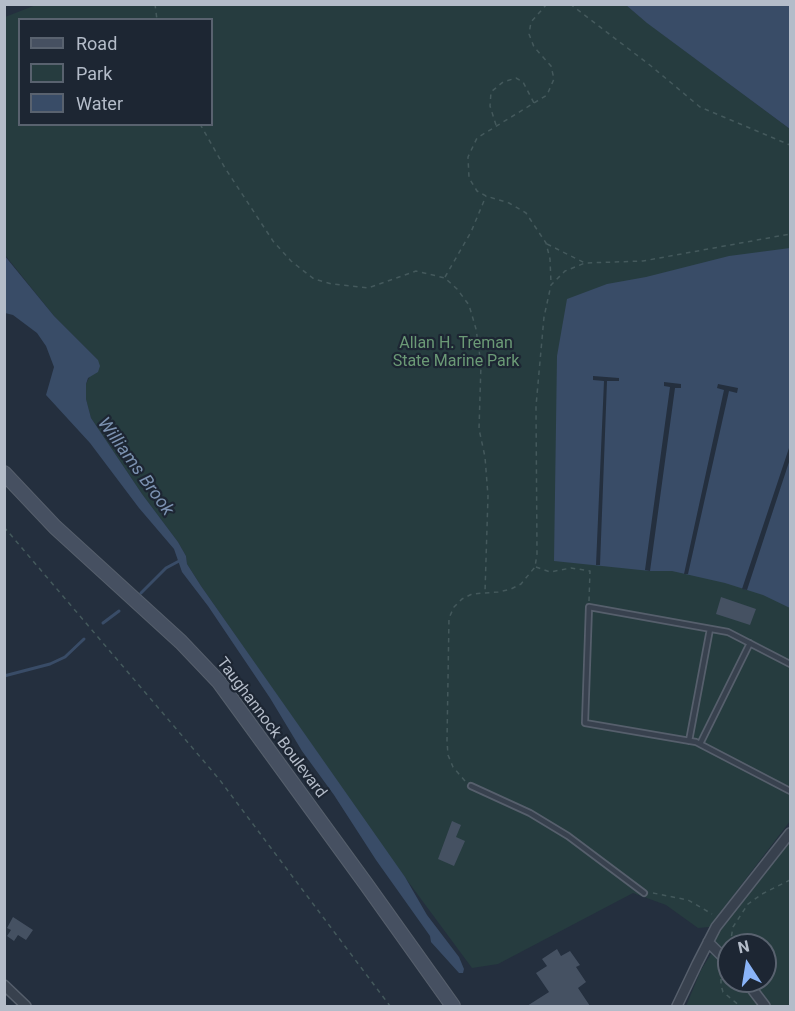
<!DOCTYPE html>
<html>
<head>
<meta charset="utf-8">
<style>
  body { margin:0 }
  #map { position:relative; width:795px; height:1011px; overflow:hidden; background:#242f3e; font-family:Roboto,sans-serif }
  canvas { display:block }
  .frame { position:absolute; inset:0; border:6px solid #b4bcc9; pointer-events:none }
  .legend { position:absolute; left:18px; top:18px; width:195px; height:108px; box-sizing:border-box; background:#1d2633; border:2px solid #59626f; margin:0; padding:8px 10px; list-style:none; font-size:18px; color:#b4bcc9 }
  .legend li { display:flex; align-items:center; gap:12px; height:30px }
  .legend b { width:30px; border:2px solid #59626f }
  .north { position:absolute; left:717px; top:933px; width:60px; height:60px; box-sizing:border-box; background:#1d2633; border:2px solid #59626f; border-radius:50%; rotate:348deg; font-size:16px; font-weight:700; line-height:24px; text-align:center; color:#b4bcc9 }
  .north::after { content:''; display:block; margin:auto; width:21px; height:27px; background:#8ab4f8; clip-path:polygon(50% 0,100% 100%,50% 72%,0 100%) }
</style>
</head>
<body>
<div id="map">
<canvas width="795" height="1011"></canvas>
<div class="frame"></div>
<ul class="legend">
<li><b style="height:8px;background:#465061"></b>Road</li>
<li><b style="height:16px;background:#263c3f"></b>Park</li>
<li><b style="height:16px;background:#394c67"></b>Water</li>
</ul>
<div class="north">N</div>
</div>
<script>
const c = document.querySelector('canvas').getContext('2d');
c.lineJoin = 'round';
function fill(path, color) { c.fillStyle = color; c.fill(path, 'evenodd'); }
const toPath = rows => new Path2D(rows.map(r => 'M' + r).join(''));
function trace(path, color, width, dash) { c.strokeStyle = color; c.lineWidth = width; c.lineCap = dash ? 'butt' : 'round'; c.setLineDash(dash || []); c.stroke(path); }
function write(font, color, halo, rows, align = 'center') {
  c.font = font + ' Roboto,sans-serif'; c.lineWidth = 4.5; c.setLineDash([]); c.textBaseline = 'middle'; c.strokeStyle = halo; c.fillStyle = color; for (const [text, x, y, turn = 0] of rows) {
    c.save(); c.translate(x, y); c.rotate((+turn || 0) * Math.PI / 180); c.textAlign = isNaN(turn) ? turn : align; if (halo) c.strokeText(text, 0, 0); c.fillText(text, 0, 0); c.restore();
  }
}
const green = toPath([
  [36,5,626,5,648,23,790,129,790,821,709,927,698,928,666,905,633,893,498,964,472,968,384,849,201,586,187,564,186,556,178,542,142,494,91,418,86,399,86,384,98,360,54,316,5,255,5,17],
  [20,20,212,20,212,124,20,124],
  [790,833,790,1006,686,1006,701,970,711,954,717,933,757,876],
  [729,945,765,945,765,981,729,981]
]);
const water = toPath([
  [626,5,790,5,790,129,647,23],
  [790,248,790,608,763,595,725,583,672,571,650,571,554,561,557,356,567,299,607,284,646,277,729,256],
  [4,255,54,316,98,360,100,366,98,372,88,378,86,384,86,399,91,418,142,494,178,542,186,556,187,564,201,586,405,877,427,915,459,957,464,969,463,973,459,973,431,942,430,936,376,860,334,795,302,751,270,698,208,606,182,572,174,549,139,508,90,443,46,395,54,367,46,346,37,333,13,315,5,313]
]);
const pier = toPath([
  [593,376,619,378,619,381,607,381,600,565,596,565,604,381,593,380],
  [664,382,681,384,681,388,675,388,650,571,645,570,670,387,664,386],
  [718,384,738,388,737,393,729,391,688,574,684,574,724,390,717,388],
  [790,445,790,459,747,590,742,589]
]);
const stream = toPath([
  [141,593,166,568,181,560],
  [103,623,119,611],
  [4,676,50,664,65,657,84,639]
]);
const building = toPath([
  [721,597,756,609,750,625,716,614],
  [452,821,461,825,456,837,465,841,454,866,438,859],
  [13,917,33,930,26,940,18,935,14,941,7,936,11,930,7,928],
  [557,949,561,956,570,951,580,965,576,967,586,982,578,988,590,1006,527,1006,549,992,536,973,547,966,542,959]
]);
const path = toPath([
  [155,4,157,20],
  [547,4,531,22,529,34,534,47,551,66,554,79,547,95,477,138,468,157,469,178,477,191,486,196,509,203,526,213,546,243,550,259,551,283],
  [570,4,651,66,700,107,790,145],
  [200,124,225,168,273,241,291,261,314,279,332,284,368,288,416,271,445,278,457,289,469,305,476,329,481,364,479,429,485,457,488,496,485,592],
  [496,125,490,106,491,92,503,82,516,78,523,82,534,103],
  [547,244,585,263],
  [445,277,471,232,486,196],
  [4,527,219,779,390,1006],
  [536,567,550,572,571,568,590,571,589,601],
  [465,781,453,767,448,755,447,741,449,618,454,607,462,599,472,594,498,592,511,589,521,584,535,567,537,554,536,406,544,317,551,285,565,271,585,263,643,261,790,234],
  [653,893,688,900,712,914],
  [730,945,733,927,748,904,762,894,790,880],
  [721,970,721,985,723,992,740,1006]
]);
const lane = toPath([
  [790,664,728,632,589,607,585,723,696,742,790,791],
  [689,741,710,629],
  [700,744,750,643],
  [471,786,530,813,568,836,644,893]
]);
const street = toPath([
  [708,942,729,963],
  [746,981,765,1006],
  [4,985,26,1006],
  [677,1006,697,964,716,927,790,833]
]);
const secondary = toPath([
  [4,473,55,527,181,642,219,682,366,884,453,1006]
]);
const parkNames = [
  ["Allan H. Treman",456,344],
  ["State Marine Park",456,362]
];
const streetNames = [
  ["Taughannock Boulevard",271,728,53]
];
const waterNames = [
  ["Williams Brook",135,467,54]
];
fill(green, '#263c3f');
fill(water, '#394c67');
fill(pier, '#242f3e');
trace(stream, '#394c67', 3);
fill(building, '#455162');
trace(lane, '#565f6c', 8);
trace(street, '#565f6c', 12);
trace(secondary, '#565f6c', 16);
trace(path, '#44595c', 1.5, [4.5, 4.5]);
trace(lane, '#38414e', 4.5);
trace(street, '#38414e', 9);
trace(secondary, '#465061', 14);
write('16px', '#6b9a76', '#1d2633', parkNames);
write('16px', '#b4bcc9', '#1d2633', streetNames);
write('italic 18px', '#7c92b1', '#1d2633', waterNames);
</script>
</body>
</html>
